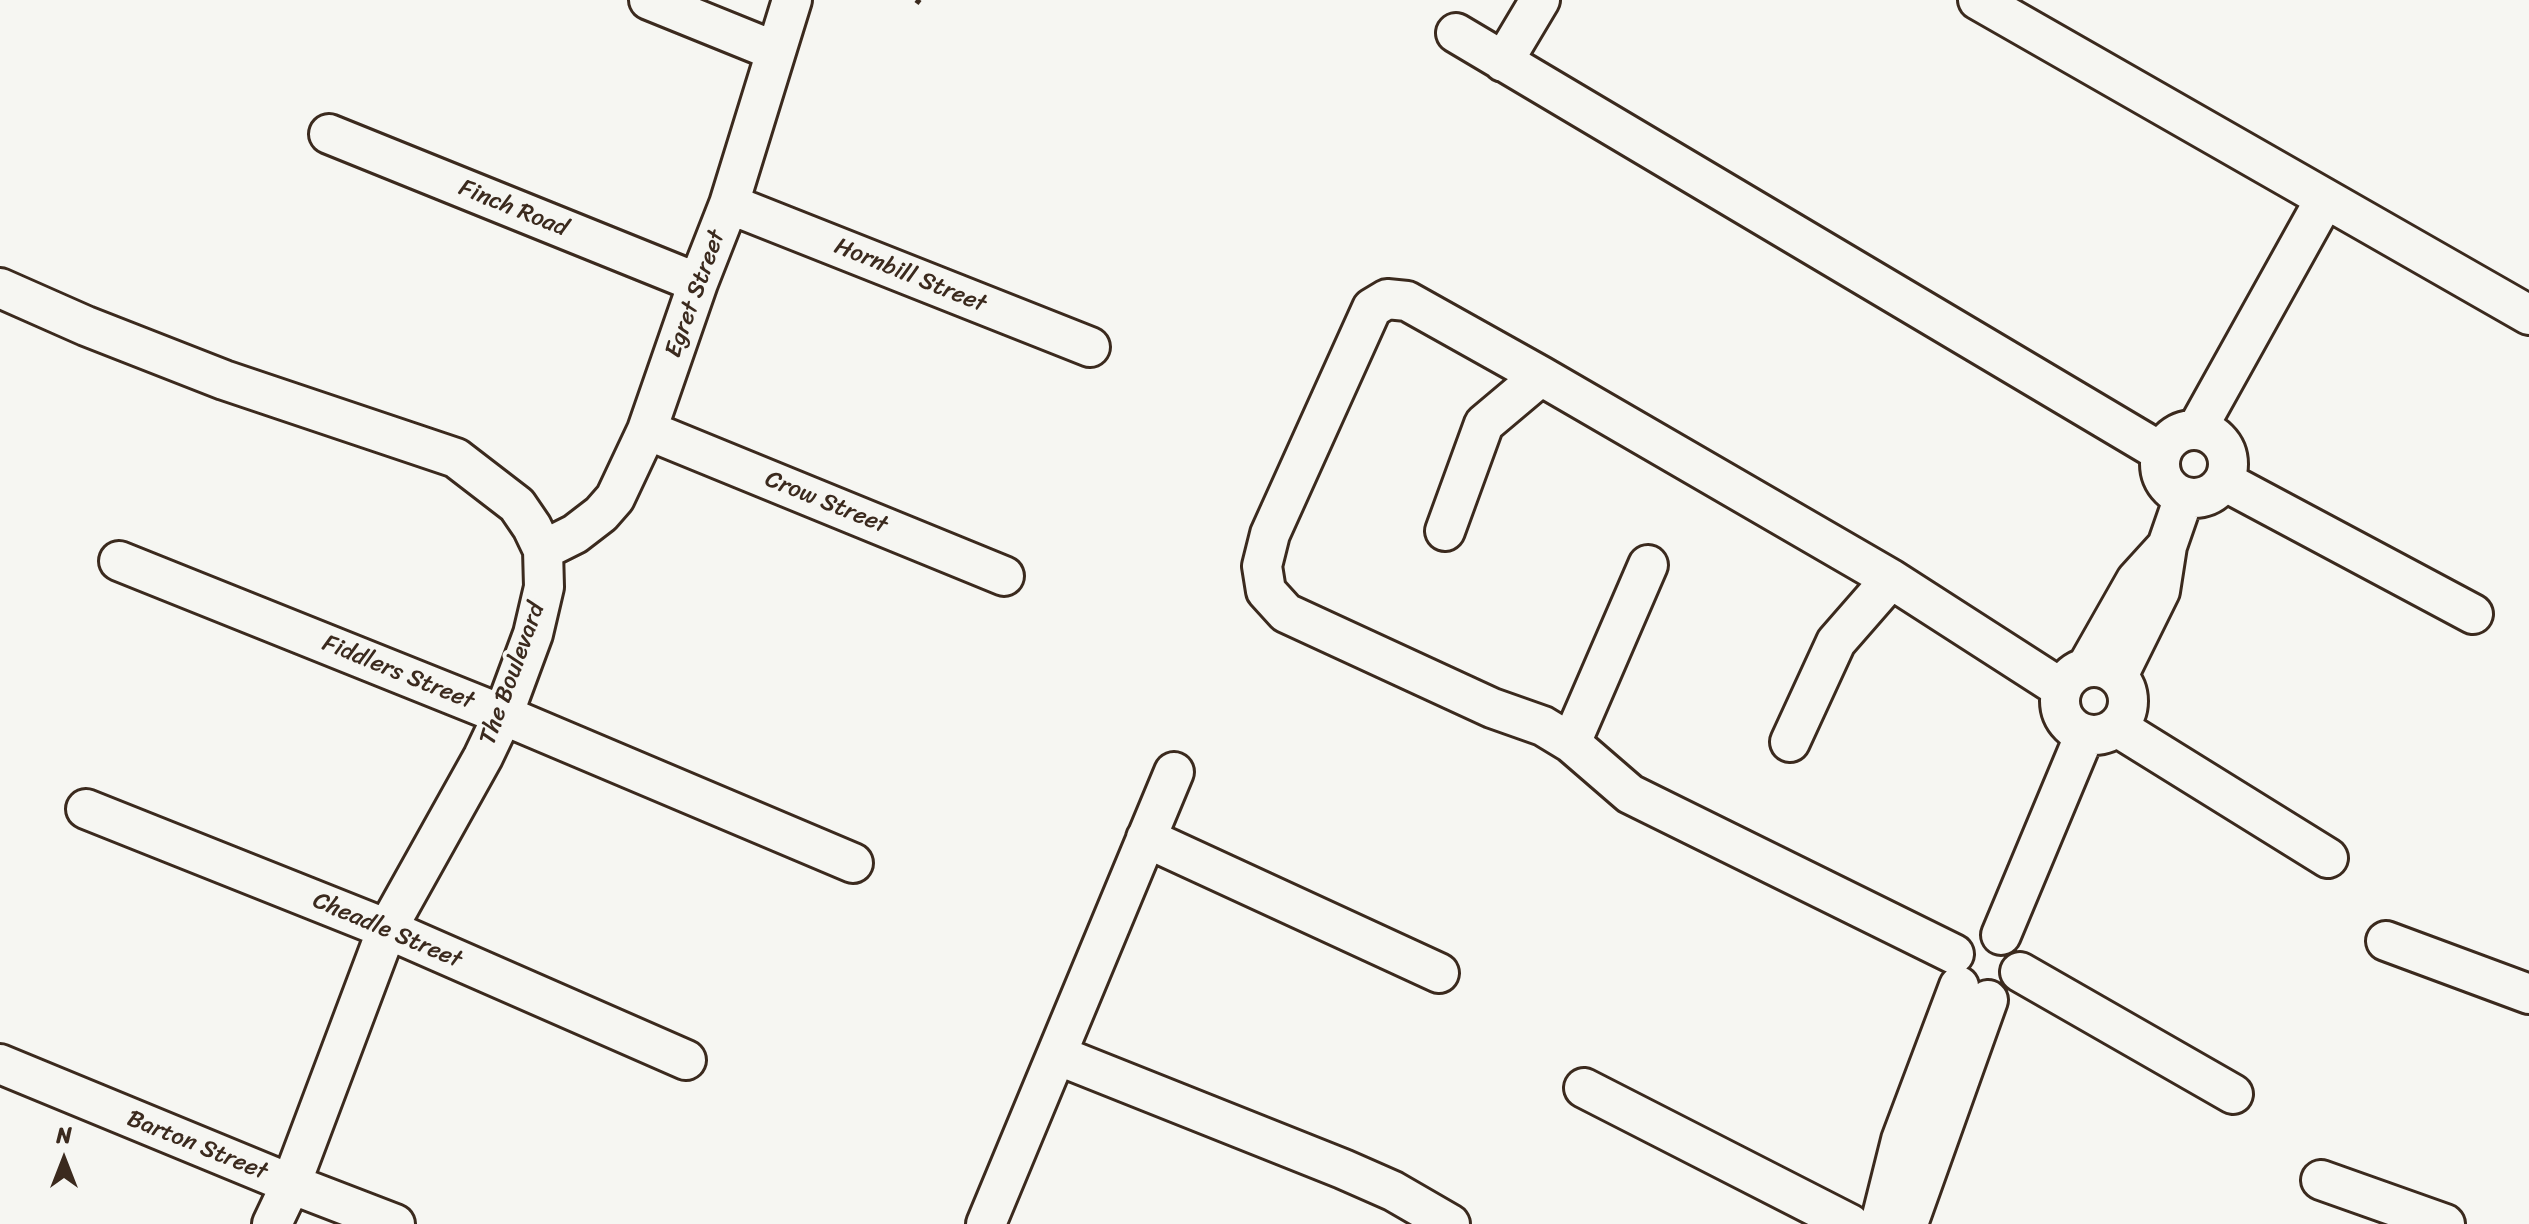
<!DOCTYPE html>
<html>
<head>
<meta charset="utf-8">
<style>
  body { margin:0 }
  #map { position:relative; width:2529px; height:1224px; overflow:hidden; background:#f6f6f2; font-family:Sriracha,sans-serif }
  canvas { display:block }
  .north { position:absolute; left:24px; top:1120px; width:80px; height:80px; -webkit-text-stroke:6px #f6f6f2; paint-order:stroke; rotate:0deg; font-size:22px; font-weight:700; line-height:32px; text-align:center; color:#3b2a1e }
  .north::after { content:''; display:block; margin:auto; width:28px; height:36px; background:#3b2a1e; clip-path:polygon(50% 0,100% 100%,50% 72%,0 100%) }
</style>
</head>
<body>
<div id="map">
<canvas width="2529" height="1224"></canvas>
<div class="north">N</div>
</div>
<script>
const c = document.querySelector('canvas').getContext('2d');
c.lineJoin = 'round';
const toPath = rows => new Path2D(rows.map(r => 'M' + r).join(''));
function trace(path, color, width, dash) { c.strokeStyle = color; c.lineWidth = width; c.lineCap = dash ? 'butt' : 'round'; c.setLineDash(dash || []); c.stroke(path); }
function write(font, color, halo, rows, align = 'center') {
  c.font = font + ' Sriracha,sans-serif'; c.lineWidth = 8; c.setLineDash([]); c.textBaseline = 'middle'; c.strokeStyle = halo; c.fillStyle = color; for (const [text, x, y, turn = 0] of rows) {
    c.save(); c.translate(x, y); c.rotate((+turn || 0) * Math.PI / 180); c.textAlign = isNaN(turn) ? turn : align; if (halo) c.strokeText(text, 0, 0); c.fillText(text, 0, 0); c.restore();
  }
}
const path = toPath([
  [916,0,920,3]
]);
const minor = toPath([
  [649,0,775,51],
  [1978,0,2529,315],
  [1456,33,2161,452],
  [1503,62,1540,0],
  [329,134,698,283],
  [729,204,1090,347],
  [0,288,86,326,224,380,456,458,517,505,532,527,543,550,544,587,533,634,503,715,483,757,387,929,291,1184,272,1224],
  [2197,429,2325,199],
  '2160 464a34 34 0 1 1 68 0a34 34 0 1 1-68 0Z',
  [647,430,1004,576],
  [2224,481,2473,614],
  [1445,531,1484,424,1541,376],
  [543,550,575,534,601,514,615,498,647,430,698,283,729,204,792,0],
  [119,561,503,715,853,863],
  '2060 701a34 34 0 1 1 68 0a34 34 0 1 1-68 0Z',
  [2086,668,2136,580,2166,547],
  [2118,676,2160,591,2167,546,2184,497],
  [2117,727,2328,858],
  [1790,742,1836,642,1891,579],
  [1571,743,1648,565],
  [86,809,387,929,686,1060],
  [1146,838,1439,973],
  [2001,935,2085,734],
  [2386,941,2529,994],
  [1954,954,1630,794,1571,743,1543,726,1492,708,1286,613,1266,591,1262,566,1270,534,1372,308,1387,299,1407,301,1541,376,1891,579,2062,689],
  [2020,972,2233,1094],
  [1057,1055,1343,1169,1393,1191,1450,1224],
  [0,1064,291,1184,395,1224],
  [1584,1088,1850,1224],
  [2321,1180,2445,1224],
  [986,1224,1174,772],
  [1880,1224,1901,1140,1959,986],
  [1908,1224,1988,1000]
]);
const streetNames = [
  ["Finch Road",513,209,22],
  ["Hornbill Street",910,276,22],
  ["Egret Street",696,294,-70],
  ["Crow Street",826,503,22],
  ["Fiddlers Street",398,673,22],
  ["The Boulevard",513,674,-70],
  ["Cheadle Street",387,931,23],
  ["Barton Street",197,1146,22]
];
trace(minor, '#3b2a1e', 44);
trace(path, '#3b2a1e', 5, [6, 6]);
trace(minor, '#f6f6f2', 38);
write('24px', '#3b2a1e', '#f6f6f2', streetNames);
</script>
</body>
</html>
